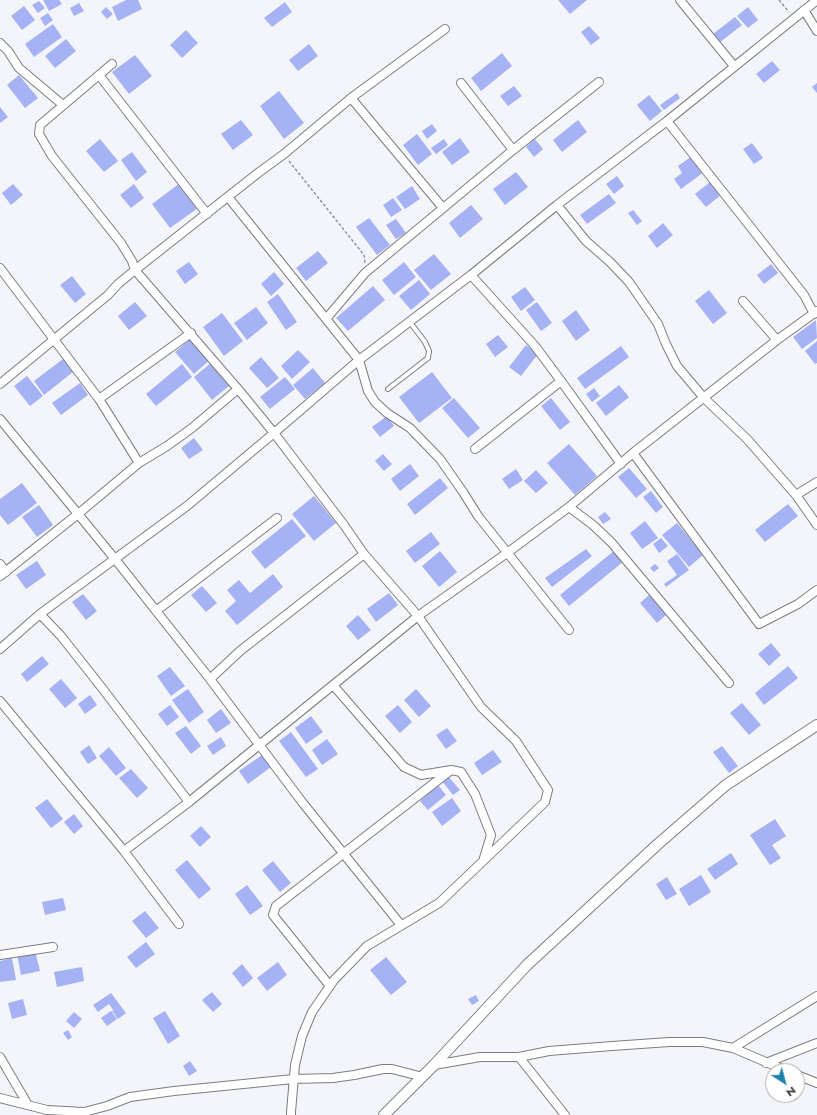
<!DOCTYPE html>
<html>
<head>
<meta charset="utf-8">
<style>
  body { margin:0 }
  #map { position:relative; width:817px; height:1115px; overflow:hidden; background:#f4f5fa; font-family:Jost,sans-serif }
  canvas { display:block }
  .north { position:absolute; left:765px; top:1063px; width:40px; height:40px; box-sizing:border-box; background:#fff; border:1px solid #acacad; border-radius:50%; rotate:144deg; font-size:11px; font-weight:700; line-height:16px; text-align:center; color:#2f3032 }
  .north::after { content:''; display:block; margin:auto; width:14px; height:18px; background:#1b81ab; clip-path:polygon(50% 0,100% 100%,50% 72%,0 100%) }
</style>
</head>
<body>
<div id="map">
<canvas width="817" height="1115"></canvas>
<div class="north">N</div>
</div>
<script>
const c = document.querySelector('canvas').getContext('2d');
c.lineJoin = 'round';
function fill(path, color) { c.fillStyle = color; c.fill(path, 'evenodd'); }
const toPath = rows => new Path2D(rows.map(r => 'M' + r).join(''));
function trace(path, color, width, dash) { c.strokeStyle = color; c.lineWidth = width; c.lineCap = dash ? 'butt' : 'round'; c.setLineDash(dash || []); c.stroke(path); }
const building = toPath([
  [43,0,59,0,62,4,49,11],
  [126,0,138,0,142,9,118,21,112,7],
  [558,0,587,0,570,14],
  [39,1,45,8,38,13,32,5],
  [285,2,292,12,272,27,264,18],
  [79,3,84,11,74,16,70,8],
  [24,6,35,20,22,30,11,16],
  [106,7,113,14,107,19,101,12],
  [748,7,758,20,748,28,737,16],
  [48,13,53,20,45,26,40,18],
  [735,17,742,25,719,43,713,34],
  [53,24,62,37,34,57,25,44],
  [589,26,600,38,591,45,581,32],
  [186,30,198,43,182,58,170,45],
  [66,39,76,51,55,68,45,56],
  [309,44,318,56,298,71,289,60],
  [502,53,512,66,481,91,471,78],
  [135,55,152,76,129,94,112,72],
  [772,61,780,70,764,83,756,74],
  [19,75,38,98,25,108,7,85],
  [817,83,817,93,812,87],
  [514,86,522,96,508,106,500,96],
  [279,91,304,123,284,139,260,106],
  [677,93,680,98,664,110,660,105],
  [649,95,662,111,650,121,637,105],
  [0,107,8,117,0,123],
  [241,120,253,135,233,150,221,134],
  [578,120,587,132,562,152,553,140],
  [432,124,437,131,427,139,422,131],
  [417,134,432,154,418,165,403,145],
  [460,138,470,152,452,165,442,152],
  [100,139,118,161,104,172,86,151],
  [444,139,448,145,436,154,431,148],
  [535,139,543,149,534,157,526,147],
  [752,143,763,158,754,164,743,149],
  [132,152,147,172,136,181,121,160],
  [692,156,704,172,681,189,674,179,682,173,678,166],
  [516,172,528,187,505,205,493,189],
  [617,176,624,186,614,194,606,184],
  [710,182,721,195,706,207,695,194],
  [180,183,198,208,170,228,152,204],
  [13,184,23,195,11,205,2,193],
  [134,184,144,198,131,208,120,195],
  [412,186,420,199,405,209,396,197],
  [609,194,616,203,587,224,580,215],
  [393,198,402,210,391,217,383,205],
  [471,205,483,219,460,238,449,223],
  [633,210,642,221,637,225,628,213],
  [369,218,390,245,377,255,356,227],
  [396,219,406,233,396,239,386,225],
  [663,223,673,235,657,248,648,236],
  [318,251,328,263,306,281,296,268],
  [434,254,451,274,431,290,414,270],
  [189,262,198,274,185,284,176,271],
  [404,262,416,277,394,295,382,280],
  [771,264,778,273,764,284,757,275],
  [274,272,284,284,271,296,261,284],
  [72,276,86,294,75,303,60,285],
  [419,280,430,294,411,310,399,296],
  [373,286,385,300,348,331,336,318],
  [525,287,535,300,521,311,511,297],
  [709,290,727,313,713,324,695,301],
  [278,294,297,322,286,330,267,302],
  [135,302,147,316,129,330,118,316],
  [537,302,552,323,541,331,526,310],
  [256,307,268,323,247,340,234,323],
  [576,310,590,330,576,341,562,321],
  [222,313,243,341,224,356,203,327],
  [816,320,817,338,802,349,793,337],
  [498,335,508,347,495,357,486,344],
  [192,338,211,359,194,374,175,352],
  [817,341,817,363,815,364,805,351],
  [526,345,538,354,521,376,509,367],
  [621,346,629,357,585,389,577,378],
  [298,350,310,362,292,379,281,366],
  [261,357,279,378,267,388,249,368],
  [63,359,73,372,44,395,34,381],
  [212,362,230,385,212,400,194,377],
  [182,364,192,377,156,406,146,394],
  [313,368,325,383,305,399,293,385],
  [432,372,452,398,419,423,399,397],
  [27,376,43,396,30,406,14,386],
  [285,377,295,389,270,409,260,397],
  [80,383,88,395,61,415,52,403],
  [619,385,629,397,606,416,596,403],
  [594,388,600,396,592,402,586,394],
  [454,398,480,428,468,438,442,408],
  [551,398,570,422,560,430,541,406],
  [387,416,394,426,380,437,372,427],
  [194,438,203,450,189,459,181,448],
  [569,444,597,476,575,495,547,463],
  [383,454,392,464,384,471,375,461],
  [410,464,419,476,400,491,391,479],
  [629,468,647,489,636,498,618,477],
  [516,469,523,480,509,489,502,479],
  [536,470,548,483,536,493,524,481],
  [440,478,448,488,415,515,407,504],
  [22,483,37,503,8,525,0,515,0,499],
  [651,491,663,507,656,513,643,497],
  [314,496,336,523,314,541,292,514],
  [788,504,798,516,765,542,755,530],
  [39,505,53,525,37,537,22,517],
  [605,512,611,519,603,524,598,517],
  [292,519,306,536,265,569,251,552],
  [645,521,658,538,642,549,630,533],
  [677,523,703,555,689,567,662,535],
  [431,532,440,544,415,563,406,551],
  [661,538,668,546,659,553,653,544],
  [586,549,592,556,552,587,545,578],
  [615,550,624,561,569,606,560,595],
  [440,551,457,572,439,587,422,566],
  [677,554,689,570,666,587,664,584,677,575,667,561],
  [37,561,46,575,26,589,16,575],
  [655,564,659,568,654,572,650,568],
  [273,574,283,587,237,625,225,611,236,601,227,590,239,580,250,593],
  [202,586,217,603,206,612,191,595],
  [389,593,398,605,376,622,367,609],
  [83,594,97,611,86,620,72,602],
  [649,595,667,614,657,623,640,603],
  [358,615,371,630,358,640,346,626],
  [771,643,781,655,769,666,758,654],
  [42,656,49,664,27,682,21,674],
  [788,666,798,678,764,705,755,693],
  [170,667,185,686,171,696,157,676],
  [61,679,77,698,65,708,49,689],
  [188,689,204,712,189,723,172,700],
  [416,689,431,706,419,717,404,700],
  [90,695,97,705,85,714,78,704],
  [742,703,761,725,749,735,730,713],
  [170,705,179,717,167,726,158,714],
  [398,705,412,722,400,733,385,716],
  [221,709,231,723,216,733,207,720],
  [311,716,323,732,306,744,295,728],
  [186,726,201,746,191,754,175,733],
  [447,728,457,741,446,749,436,735],
  [291,732,318,769,306,777,279,741],
  [221,737,226,746,213,755,207,746],
  [327,739,338,754,322,765,312,750],
  [89,745,97,758,88,764,80,752],
  [722,746,738,766,729,773,713,752],
  [109,747,126,768,116,776,99,756],
  [493,750,502,762,482,775,474,763],
  [262,755,271,767,248,784,239,771],
  [131,769,148,788,137,798,119,778],
  [448,776,460,790,453,795,442,781],
  [438,785,446,795,428,810,420,801],
  [452,798,461,811,442,826,432,812],
  [47,799,63,819,51,828,35,808],
  [74,814,83,826,74,834,64,822],
  [775,819,786,836,772,845,781,858,770,865,750,835],
  [201,826,211,837,200,847,190,836],
  [731,853,738,864,715,880,707,869],
  [187,860,211,889,199,899,175,870],
  [273,861,291,883,280,892,262,870],
  [701,875,711,892,689,906,679,889],
  [667,877,677,894,666,900,656,884],
  [247,885,263,906,250,915,235,894],
  [63,898,66,910,45,915,42,902],
  [145,911,159,928,146,938,132,921],
  [146,942,155,954,136,968,127,957],
  [35,951,40,971,21,975,17,954],
  [386,957,407,982,391,995,370,970],
  [12,958,16,980,0,982,0,961],
  [278,962,287,975,267,991,257,978],
  [242,964,253,978,243,987,232,973],
  [82,967,84,981,57,987,54,972],
  [212,992,222,1004,213,1012,202,1000],
  [111,993,126,1013,118,1019,112,1011,118,1006,113,1010,109,1004,98,1012,93,1005],
  [476,995,479,1001,472,1005,468,999],
  [23,999,27,1015,12,1019,8,1003],
  [111,1011,117,1019,107,1026,101,1018],
  [165,1011,180,1036,168,1044,153,1018],
  [74,1012,82,1019,74,1028,66,1021],
  [68,1030,72,1037,68,1040,63,1033],
  [190,1061,197,1071,189,1076,183,1066]
]);
const path = toPath([
  [779,0,789,12],
  [289,161,364,255,365,263]
]);
const service = toPath([
  [388,389,428,358,429,351,425,342,409,321]
]);
const minor = toPath([
  [680,0,734,66],
  [804,10,817,31],
  [0,43,8,51,19,68,63,105],
  [99,75,207,214],
  [461,83,513,150],
  [351,98,443,208],
  [667,121,804,295,814,314],
  [228,197,359,360,368,391,375,402,387,413,410,428,440,459,463,492,478,516,569,630],
  [557,205,586,241,610,262,629,282,658,324,666,344,677,366,704,398,747,439,796,495,817,482],
  [0,268,99,399,139,463],
  [471,275,535,346,561,381,621,464],
  [326,319,365,273,513,150,599,82],
  [777,340,817,311],
  [0,384,108,295,118,284,135,270,132,261,121,243,52,156,39,134,40,125,112,64],
  [238,389,135,270,258,173,284,154,351,98,445,29],
  [99,399,191,333],
  [0,419,115,559,210,679,302,802,401,925],
  [475,449,561,381],
  [633,453,759,624,798,604,817,590],
  [796,495,817,525],
  [569,507,593,525,611,542,729,683],
  [0,564,6,572],
  [0,576,78,514,139,463,167,446,192,428,238,389,274,433,187,506,67,594,40,614,0,649],
  [156,611,277,518],
  [40,614,61,636,102,688,189,802],
  [210,679,240,651,364,554],
  [333,685,404,767,421,775,451,770,461,772,475,794,491,835,484,858],
  [0,701,124,851,179,924],
  [124,851,189,802,418,616,507,553,569,507,633,453,777,340,743,301],
  [0,955,53,947],
  [330,986,273,915,276,906,451,770],
  [733,1048,817,996],
  [0,1057,28,1105],
  [519,1057,565,1115],
  [766,1063,817,1043],
  [434,1065,480,1057,519,1057,549,1051,612,1046,669,1042,703,1042,733,1048,787,1071],
  [797,1075,817,1083],
  [0,1098,47,1110,84,1112,107,1106,130,1097,174,1091,293,1079,333,1078,354,1075,383,1069,392,1069,423,1077],
  [291,1115,291,1112,295,1065,302,1036,312,1012,334,980,367,946,439,903,545,802,548,790,516,741,481,707,418,616,364,554,344,525,274,433,359,360,471,275,557,205,667,121,817,0]
]);
const tertiary = toPath([
  [384,1115,434,1065,527,965,658,844,726,785,817,725]
]);
fill(building, '#a5b2f4');
trace(service, '#7c7d81', 6);
trace(minor, '#7c7d81', 10);
trace(tertiary, '#7c7d81', 12);
trace(path, '#949598', 1.5, [3, 2]);
trace(service, '#fff', 4);
trace(minor, '#fff', 8);
trace(tertiary, '#fff', 10);
</script>
</body>
</html>
